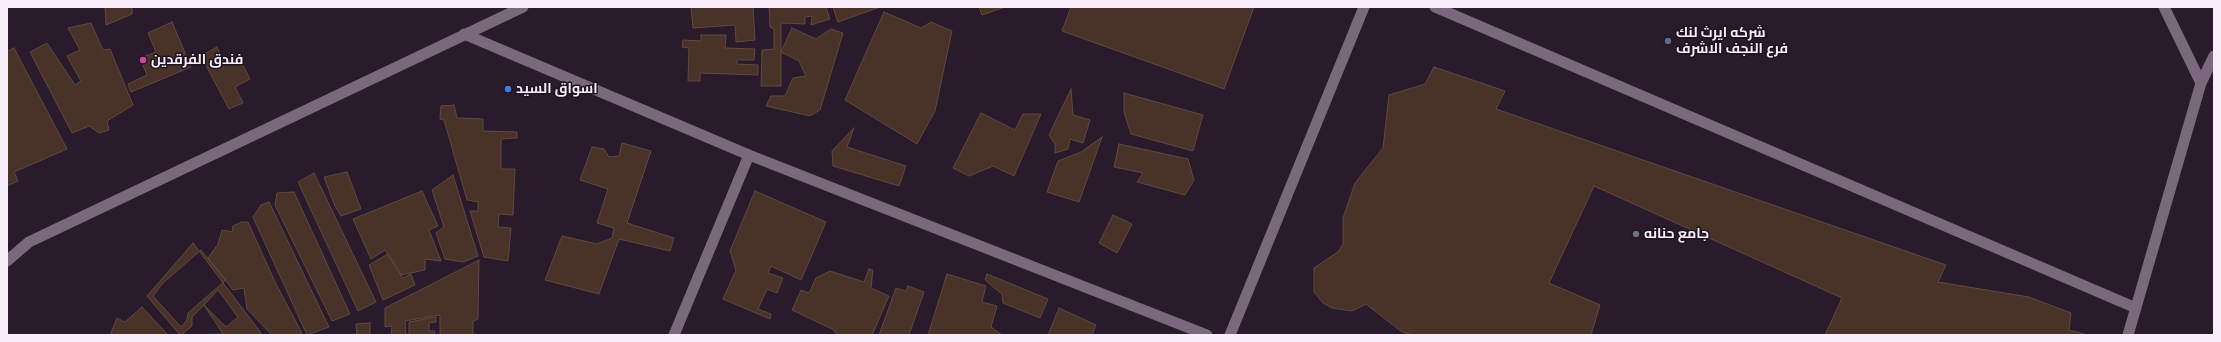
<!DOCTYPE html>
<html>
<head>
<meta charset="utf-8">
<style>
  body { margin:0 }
  #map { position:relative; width:2221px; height:342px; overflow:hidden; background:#291b2b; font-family:Cabin,sans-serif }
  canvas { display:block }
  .frame { position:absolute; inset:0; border:8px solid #f8eefa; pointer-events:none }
</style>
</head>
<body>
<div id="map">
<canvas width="2221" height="342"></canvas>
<div class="frame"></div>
</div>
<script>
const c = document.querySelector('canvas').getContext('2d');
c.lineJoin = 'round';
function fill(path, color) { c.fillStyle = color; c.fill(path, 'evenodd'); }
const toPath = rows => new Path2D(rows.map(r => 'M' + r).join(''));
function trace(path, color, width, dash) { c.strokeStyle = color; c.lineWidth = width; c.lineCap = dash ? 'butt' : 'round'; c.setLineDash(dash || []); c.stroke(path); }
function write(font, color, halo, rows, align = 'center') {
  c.font = font + ' Cabin,Cairo,sans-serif'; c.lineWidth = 3; c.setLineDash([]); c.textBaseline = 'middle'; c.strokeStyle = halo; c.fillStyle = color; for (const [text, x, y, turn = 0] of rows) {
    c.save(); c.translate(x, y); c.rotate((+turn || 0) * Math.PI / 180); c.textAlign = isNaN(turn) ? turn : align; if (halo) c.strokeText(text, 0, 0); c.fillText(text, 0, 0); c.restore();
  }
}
const building = toPath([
  [105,7,132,7,132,14,106,25,105,7],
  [691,7,753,7,755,40,736,42,735,25,693,28,691,7],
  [769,7,826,7,830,19,811,25,812,16,805,17,805,24,781,23,781,86,761,86,762,50,774,49,774,29,770,27,769,7],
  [833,7,880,7,838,22,833,7],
  [979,7,1005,7,982,15,979,7],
  [1071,7,1254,7,1224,89,1062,31,1071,7],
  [884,12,921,28,931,22,952,31,935,111,917,144,845,100,884,12],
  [172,22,191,67,131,92,128,84,147,75,140,58,156,52,148,33,172,22],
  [91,23,103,50,110,49,133,105,107,121,109,130,99,133,89,126,72,133,30,52,47,43,75,85,81,81,67,56,80,50,68,28,91,23],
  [792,28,816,39,831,29,843,33,820,110,810,116,766,106,771,96,785,96,793,78,806,76,799,61,781,52,792,28],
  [701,35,726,35,725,48,755,49,754,60,737,60,737,64,758,65,758,75,700,73,700,81,688,81,689,48,682,47,683,40,701,41,701,35],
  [217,47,224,63,238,56,250,79,235,87,243,103,229,109,201,56,217,47],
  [14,48,67,149,14,172,18,181,7,186,7,51,14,48],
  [1434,67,1505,91,1496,109,1946,265,1938,282,2029,297,2071,313,2069,330,2088,335,1413,335,1402,332,1366,304,1352,311,1332,308,1323,303,1314,292,1314,268,1339,251,1343,244,1343,218,1355,183,1383,148,1389,95,1425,84,1434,67],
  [1071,89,1073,115,1090,120,1083,143,1070,139,1068,149,1055,153,1055,144,1049,135,1071,89],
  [1124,93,1203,115,1193,151,1131,134,1124,112,1124,93],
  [454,105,457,118,483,119,483,131,517,132,517,138,501,139,501,169,515,169,513,215,499,214,498,227,511,228,508,261,484,257,470,211,478,211,478,202,467,200,444,120,440,119,441,106,454,105],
  [981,113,1015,130,1023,114,1041,114,1014,176,993,166,969,176,953,168,981,113],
  [854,128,847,147,906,166,899,186,833,166,832,151,854,128],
  [1102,137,1079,202,1047,192,1058,161,1081,152,1102,137],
  [622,143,651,151,627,223,674,238,670,251,619,239,599,294,545,280,562,236,597,244,612,238,614,228,597,223,608,189,580,180,592,147,604,149,609,157,619,156,622,143],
  [1119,144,1188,159,1194,180,1185,195,1137,182,1143,173,1114,167,1119,144],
  [347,172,361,209,341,216,335,206,324,177,347,172],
  [314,173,376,302,358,311,298,182,314,173],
  [453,175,478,256,463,262,445,259,436,233,444,227,432,190,453,175],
  [1594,186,1842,298,1825,335,1591,335,1600,305,1549,283,1594,186],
  [422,191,438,226,429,230,441,261,425,259,425,270,401,275,385,250,371,259,353,219,422,191],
  [755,191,826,222,801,280,771,266,768,273,783,278,777,293,767,289,758,309,771,314,770,319,723,299,736,270,730,251,755,191],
  [294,192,350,314,332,321,275,205,277,193,294,192],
  [269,202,329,327,307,335,253,217,261,205,269,202],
  [1113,215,1132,224,1117,253,1099,243,1113,215],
  [242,222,248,222,275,282,302,333,297,335,272,335,247,309,244,288,233,290,208,258,218,244,222,230,232,232,233,226,242,222],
  [193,243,261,333,260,335,180,335,147,296,193,243],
  [201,250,226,280,188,313,187,320,181,327,153,296,163,283,201,250],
  [388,254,403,278,411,274,415,285,383,300,369,265,388,254],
  [479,260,478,319,473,321,473,335,440,335,440,315,405,321,406,335,391,335,392,326,385,327,385,308,479,260],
  [869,269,873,270,871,288,889,296,872,335,837,335,834,330,792,310,801,290,809,293,816,278,830,271,864,282,869,269],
  [947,274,986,286,982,302,997,306,991,327,1002,335,928,335,947,274],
  [987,274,1048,299,1040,318,1003,303,1002,294,985,280,987,274],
  [908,286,924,292,909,335,879,335,896,288,906,291,908,286],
  [218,290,238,317,226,327,204,305,218,290],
  [204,305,223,334,181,335,192,326,192,317,204,305],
  [142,307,168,335,110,335,117,318,125,322,142,307],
  [1059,308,1096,325,1092,335,1048,335,1059,308],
  [436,317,436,322,429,323,429,331,435,331,434,335,409,335,409,322,436,317],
  [370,323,370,335,340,335,357,334,356,324,370,323]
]);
const minor = toPath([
  [1435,7,2136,308],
  [2164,7,2201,83],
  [464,34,749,155,1207,335],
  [7,261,29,242,523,7],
  [674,335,749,155],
  [1230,335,1364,7],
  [2128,335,2201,83,2214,56]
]);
const markers = [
  [1668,41,4,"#5c6f8a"],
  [143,60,4,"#d1479c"],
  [508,89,4,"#3f7fe0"],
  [1636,234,4,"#6b7280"]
];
const poiNames = [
  ["شركه ايرث لنك",1676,33],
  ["فرع النجف الاشرف",1676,49],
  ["فندق الفرقدين",151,60],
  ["اسواق السيد",516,89],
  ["جامع حنانه",1644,234]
];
fill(building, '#493329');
trace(building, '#61493f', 1);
trace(minor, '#7a697c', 11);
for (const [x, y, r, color] of markers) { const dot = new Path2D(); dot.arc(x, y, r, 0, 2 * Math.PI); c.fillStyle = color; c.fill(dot); trace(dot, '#1f1222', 1.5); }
write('bold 14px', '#f8eefa', '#1f1222', poiNames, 'left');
</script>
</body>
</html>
